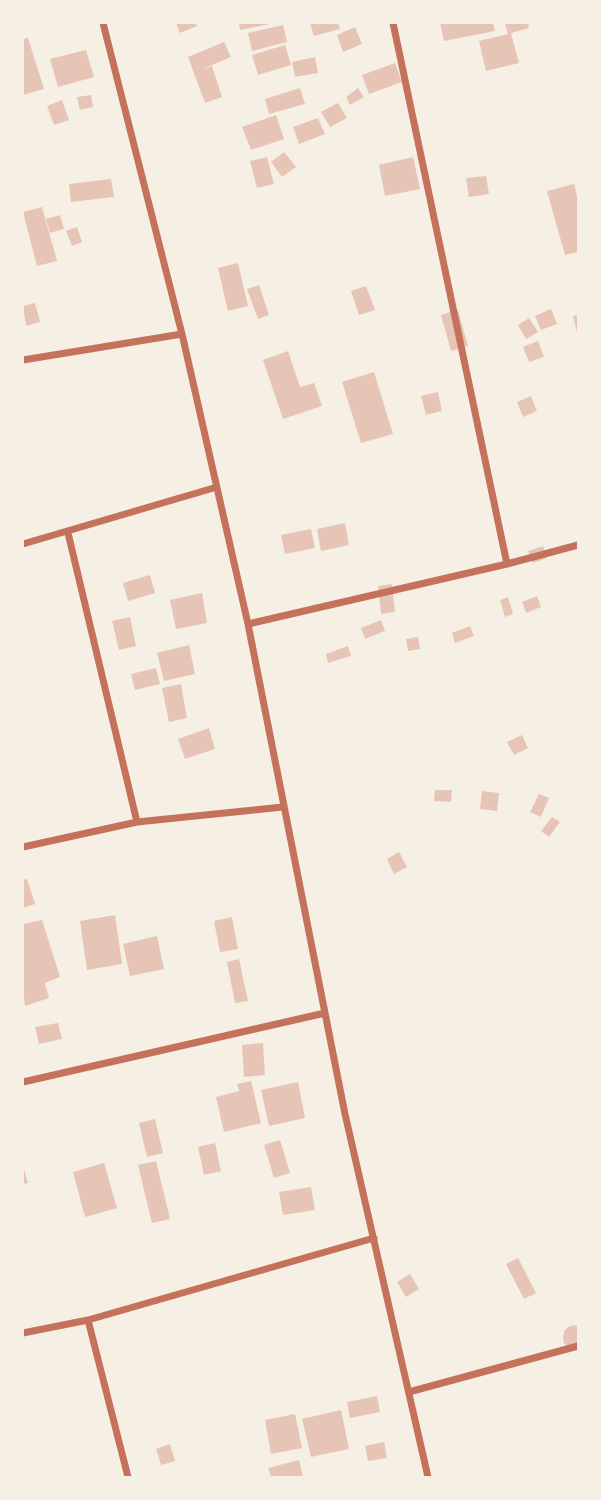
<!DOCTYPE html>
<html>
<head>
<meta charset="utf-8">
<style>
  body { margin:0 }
  #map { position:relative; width:601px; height:1500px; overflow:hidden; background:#f6efe4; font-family:"DM Sans",sans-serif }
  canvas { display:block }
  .frame { position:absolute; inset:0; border:24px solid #f6efe4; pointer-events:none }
</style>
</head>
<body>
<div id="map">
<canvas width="601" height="1500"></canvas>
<div class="frame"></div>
</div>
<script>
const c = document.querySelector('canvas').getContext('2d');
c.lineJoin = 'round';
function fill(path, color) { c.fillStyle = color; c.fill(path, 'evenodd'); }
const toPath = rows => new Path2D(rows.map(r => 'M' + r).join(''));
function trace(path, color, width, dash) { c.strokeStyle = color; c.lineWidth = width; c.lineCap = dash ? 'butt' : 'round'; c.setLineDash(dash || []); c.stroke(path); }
const building = toPath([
  [176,23,196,23,197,26,180,33],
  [239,23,270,23,270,24,240,30],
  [310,23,338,23,340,29,314,36],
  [440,23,493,23,495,31,444,41],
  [505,23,528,23,529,28,511,33,519,63,486,71,479,41,508,34],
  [283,25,287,42,252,51,248,33],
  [355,27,362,44,343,52,337,35],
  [28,38,44,89,23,95,23,39],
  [224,42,231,57,200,70,212,66,222,97,205,103,188,57],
  [285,45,291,65,258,75,252,55],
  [86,50,94,77,58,87,50,59],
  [315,57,318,73,295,77,292,62],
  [395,63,402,82,369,94,362,75],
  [300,88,305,104,269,114,265,99],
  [358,88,364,97,350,105,346,97],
  [91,95,93,107,80,110,77,97],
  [62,100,69,120,54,125,47,106],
  [338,103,347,118,330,127,321,112],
  [276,115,284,139,251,150,242,127],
  [318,118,325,134,299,144,293,127],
  [284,152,296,167,282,177,271,162],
  [267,157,274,184,257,188,250,161],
  [413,157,420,189,385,196,379,165],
  [486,176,489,194,469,197,466,178],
  [111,179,114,197,71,202,69,184],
  [574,184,578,200,578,252,565,255,547,191],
  [42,207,57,261,37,266,23,212],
  [60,215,64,229,50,233,46,219],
  [77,227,82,242,72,246,66,231],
  [238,263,248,306,228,311,218,268],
  [259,285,269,315,258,319,247,289],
  [366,286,375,310,359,315,351,291],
  [35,303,40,322,26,326,23,306],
  [551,309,557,324,541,330,535,316],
  [458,310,468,346,451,351,441,315],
  [578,315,578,332,577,332,573,316],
  [529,318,538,332,526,339,518,325],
  [538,341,544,357,529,362,523,347],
  [288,351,300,387,314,383,322,406,283,419,263,360],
  [374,372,393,434,361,443,342,382],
  [438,392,442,411,426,415,421,396],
  [531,396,537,411,523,417,517,402],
  [345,523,349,545,321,551,317,529],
  [311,529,315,548,285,554,281,535],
  [543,546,547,558,533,563,528,551],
  [150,575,155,593,128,601,123,583],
  [392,584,395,612,381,614,378,586],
  [202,593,207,623,176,629,170,600],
  [537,596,541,607,526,613,522,602],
  [508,597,513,614,505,617,500,600],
  [130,617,136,646,119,650,112,621],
  [381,620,385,631,365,639,361,628],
  [470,626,474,636,455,643,452,633],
  [418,637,420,649,408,651,406,639],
  [189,645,195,674,164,681,157,653],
  [348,646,351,656,328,663,326,654],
  [156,668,160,684,135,690,131,674],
  [181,684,187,718,169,722,162,688],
  [209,728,215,749,185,759,178,739],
  [522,735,528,748,514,755,507,742],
  [435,790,452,790,451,802,434,801],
  [482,791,499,793,497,811,480,809],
  [539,794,549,798,541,817,530,812],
  [552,817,560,822,549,837,541,831],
  [399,852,407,867,394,874,387,859],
  [27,879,35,904,23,908,23,880],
  [115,915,122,964,87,970,80,921],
  [232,917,238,949,220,952,214,921],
  [42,920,60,977,45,983,49,998,25,1006,23,991,23,924],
  [157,936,164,969,130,976,123,944],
  [239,959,248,1001,235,1003,227,962],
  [58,1023,62,1039,39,1044,35,1027],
  [263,1043,265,1075,244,1077,242,1045],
  [251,1081,261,1123,224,1132,216,1097,239,1091,237,1084],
  [298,1082,305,1118,269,1126,261,1090],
  [155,1119,163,1153,147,1157,139,1123],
  [280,1140,290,1173,274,1178,264,1145],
  [215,1143,221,1171,204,1175,198,1147],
  [156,1161,170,1219,152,1223,138,1165],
  [104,1163,117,1208,85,1217,73,1172],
  [23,1166,28,1183,23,1184],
  [311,1187,315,1210,283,1215,279,1192],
  [518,1258,536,1293,524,1299,506,1264],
  [410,1274,419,1289,406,1297,397,1282],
  [578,1325,578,1349,569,1348,564,1343,563,1337,565,1330,570,1326],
  [377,1396,380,1412,350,1418,347,1402],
  [341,1410,349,1449,311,1457,302,1419],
  [295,1414,302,1448,271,1454,265,1420],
  [384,1442,387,1458,368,1461,365,1446],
  [170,1444,175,1461,161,1465,156,1449],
  [299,1460,303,1477,271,1477,268,1468]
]);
const minor = toPath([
  [103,23,182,334,248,624,345,1114,428,1477],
  [393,23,507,564],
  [23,360,182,334],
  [68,533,137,822],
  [23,544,217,487],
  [248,624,507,564,578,545],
  [23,847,137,822,283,807],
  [23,1082,325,1013],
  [88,1320,128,1477],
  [23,1333,88,1320,374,1238],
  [409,1392,578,1346]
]);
fill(building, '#e6c5b7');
trace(minor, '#c5725c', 7);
</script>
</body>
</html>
